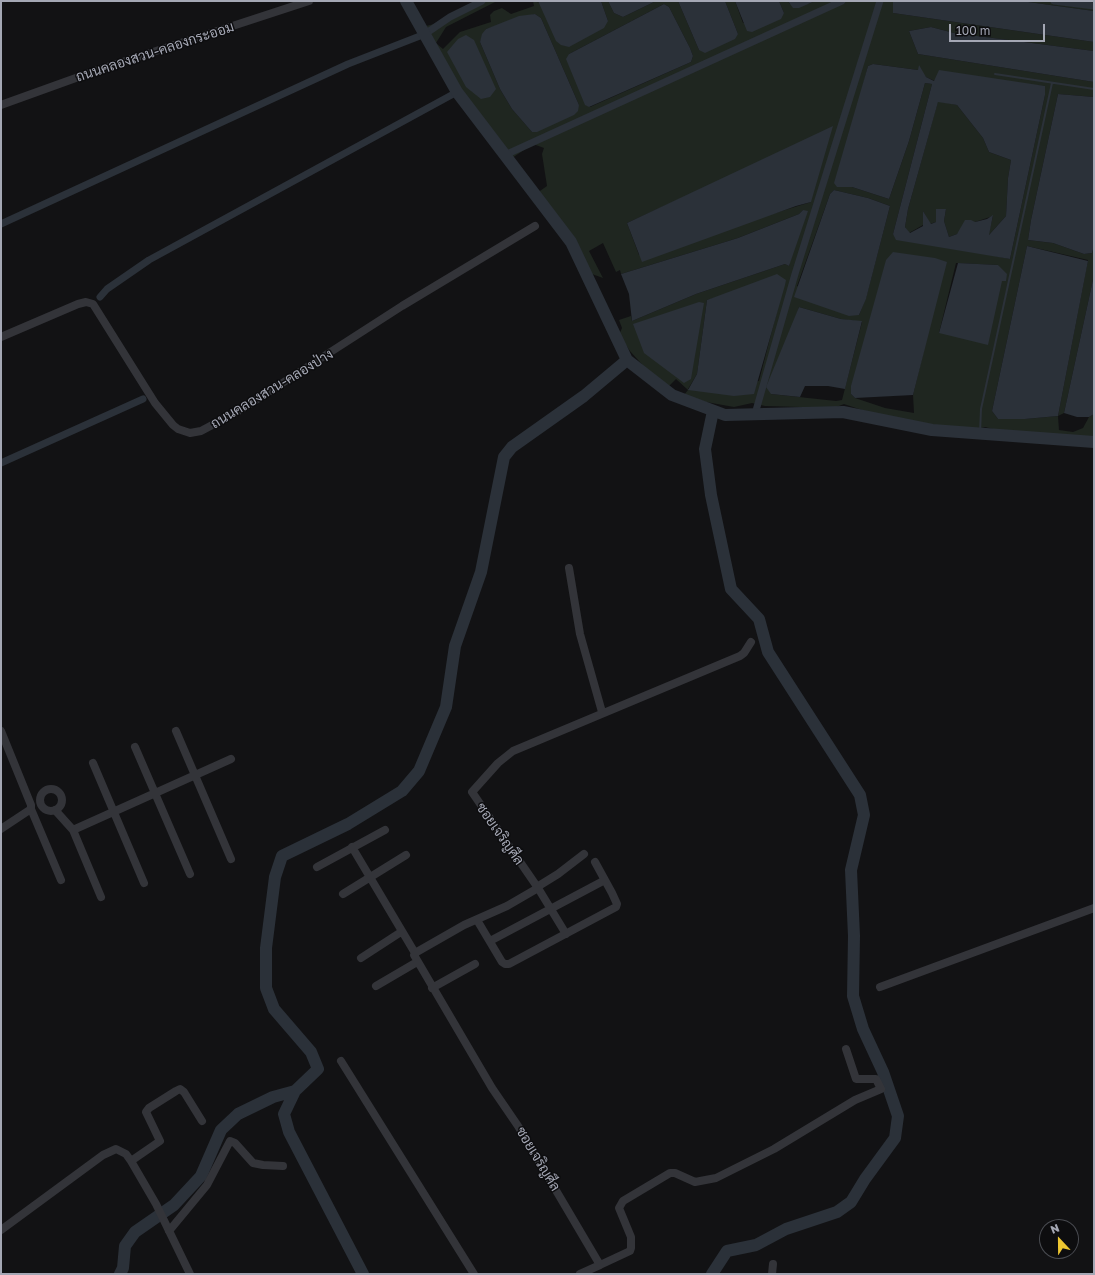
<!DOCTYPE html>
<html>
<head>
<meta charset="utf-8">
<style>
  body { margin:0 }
  #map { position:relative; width:1095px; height:1275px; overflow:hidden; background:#121214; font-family:"Golos Text",sans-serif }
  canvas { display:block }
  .frame { position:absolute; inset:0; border:2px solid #a4a7b4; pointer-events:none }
  .north { position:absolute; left:1039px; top:1219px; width:40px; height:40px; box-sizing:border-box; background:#0d0d0f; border:1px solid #494b51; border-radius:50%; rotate:338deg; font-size:11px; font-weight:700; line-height:16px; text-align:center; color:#a4a7b4 }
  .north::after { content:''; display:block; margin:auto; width:14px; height:18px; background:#edc631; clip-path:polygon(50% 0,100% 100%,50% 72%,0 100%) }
  .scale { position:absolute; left:949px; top:24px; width:96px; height:18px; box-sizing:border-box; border:2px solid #a4a7b4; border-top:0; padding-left:5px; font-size:12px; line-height:14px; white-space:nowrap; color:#a4a7b4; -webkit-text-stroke:3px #0d0d0f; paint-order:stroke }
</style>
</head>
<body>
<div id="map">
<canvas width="1095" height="1275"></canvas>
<div class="frame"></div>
<div class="north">N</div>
<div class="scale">100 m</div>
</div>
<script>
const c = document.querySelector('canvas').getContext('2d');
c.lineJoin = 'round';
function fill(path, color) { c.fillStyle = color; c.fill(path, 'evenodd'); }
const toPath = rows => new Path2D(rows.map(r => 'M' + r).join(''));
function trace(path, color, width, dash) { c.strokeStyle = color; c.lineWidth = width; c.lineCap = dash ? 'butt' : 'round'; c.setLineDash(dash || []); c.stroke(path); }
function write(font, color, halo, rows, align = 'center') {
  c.font = font + ' "Golos Text",Sarabun,sans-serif'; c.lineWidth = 3; c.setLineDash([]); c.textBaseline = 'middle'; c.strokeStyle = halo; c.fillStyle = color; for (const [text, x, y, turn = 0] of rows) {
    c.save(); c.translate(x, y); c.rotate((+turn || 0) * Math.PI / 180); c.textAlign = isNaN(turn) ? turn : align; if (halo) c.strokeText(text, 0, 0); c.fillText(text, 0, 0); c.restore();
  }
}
const green = toPath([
  [477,1,497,1,446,27,436,43,443,49,460,32,491,22,490,15,494,11,502,8,511,14,534,6,533,1,608,21,601,1,608,1,614,13,623,17,656,1,678,1,699,50,738,34,725,1,735,1,743,23,784,13,779,1,788,1,790,4,808,4,815,1,893,1,893,13,1094,42,1094,51,954,33,931,27,909,31,918,54,1094,82,1094,97,1058,94,1031,220,1028,240,1053,243,1084,254,1092,253,1094,246,1094,275,1064,413,1058,416,1059,430,1073,432,1083,428,1089,417,1094,414,1094,439,1006,432,985,427,974,430,916,423,874,414,844,404,834,408,765,406,752,403,734,407,706,402,684,395,688,390,676,379,669,386,647,370,630,351,619,335,622,328,619,320,631,316,632,321,696,294,785,264,789,266,803,210,799,214,738,238,621,274,620,270,616,272,603,243,589,251,603,278,589,273,578,250,537,193,547,186,542,154,544,148,533,144,512,158,471,107,452,77,430,37,426,26,434,24],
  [664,4,669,7,690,48,693,56,691,62,590,107,586,105,569,54],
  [535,14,541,18,579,105,532,132,512,109,500,89,480,42,486,29],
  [873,64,918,70,926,77,935,81,1045,86,1045,95,1010,259,893,234,932,84,925,83,909,141,889,199,852,187,837,187,868,66],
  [706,187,811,202,639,255,627,223],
  [834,190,868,198,890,206,866,298,859,315,797,286,830,194],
  [1027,246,1088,260,1058,416,1025,419,998,419,992,411],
  [956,263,998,265,1002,280,939,333],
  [785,280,759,381,688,389,697,374,707,300],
  [799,307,841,319,862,322,842,400,836,401,771,394],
  [928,333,913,395,914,413,885,408,855,398,851,394],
  [1021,1,1094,1,1094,11],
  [938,101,957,105,983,138,989,152,1011,160,1008,178,1006,216,988,236,993,216,975,222,957,234,949,237,944,221,946,209,936,222,930,224,923,211,923,225,909,233,905,227,908,209]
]);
const water = toPath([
  [538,1,601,1,608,21,604,28,569,47,561,45,556,41],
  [608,1,656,1,623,17,614,13],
  [678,1,725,1,738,34,735,39,705,53,699,50],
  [735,1,779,1,784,13,781,19,752,32,747,31],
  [788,1,815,1,799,8,793,8],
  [893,1,1021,1,1094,11,1094,42,893,13],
  [664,4,669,7,690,48,693,56,691,62,589,107,585,105,566,59,569,54],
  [535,14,541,18,579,105,578,111,574,115,537,132,532,132,512,109,500,89,480,42,482,34,486,29,519,16],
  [931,27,954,33,1094,51,1094,82,918,54,909,31],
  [466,35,474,40,496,89,490,97,481,99,466,87,447,52,458,39],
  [873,64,918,70,919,65,926,77,934,81,939,70,1045,86,1045,95,1010,259,896,240,893,234,932,84,925,83,909,141,889,199,852,187,837,187,834,183,868,66],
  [938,102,957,105,983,138,989,152,1011,160,1008,178,1006,216,989,235,993,215,987,219,975,222,971,220,965,220,957,234,949,237,944,221,946,209,936,209,936,222,931,224,923,211,923,226,910,233,905,227,908,209],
  [1058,94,1094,97,1094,246,1092,253,1084,254,1053,243,1028,240,1031,220],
  [833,126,811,202,796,206,642,262,627,223],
  [834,190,868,198,890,206,866,299,859,315,849,316,794,297,830,194],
  [803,210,808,211,789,266,785,264,696,294,632,321,629,294,621,274,738,238,799,214],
  [1027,246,1088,261,1058,416,1025,419,998,419,992,411],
  [893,252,935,258,947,262,913,395,855,398,851,394,851,386,886,260],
  [958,263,998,265,1007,274,1006,281,1002,281,988,345,939,333],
  [777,274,786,280,785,285,754,394,734,396,688,390,697,374,707,300],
  [1094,275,1094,414,1089,417,1077,417,1064,413],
  [699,302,704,303,691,379,684,383,644,353,633,324],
  [799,307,841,319,862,321,845,389,828,386,805,386,800,397,771,394,766,387]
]);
const stream = toPath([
  [995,74,1094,89],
  [980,433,981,409,1052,83]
]);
const canal = toPath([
  [1054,1,1094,6],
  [505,155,842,1],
  [1,224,348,64,425,34,450,17,482,1],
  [100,297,107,289,149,260,457,92],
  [755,414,795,274,880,1],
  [1,463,143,399]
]);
const river = toPath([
  [406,1,457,92,571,242,627,360,672,395,725,415,843,412,932,430,1094,442],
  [120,1274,123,1268,125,1246,135,1232,174,1205,201,1176,221,1130,238,1114,273,1097,295,1091],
  [363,1274,289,1132,284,1114,295,1091,318,1069,311,1052,274,1009,266,988,266,948,275,877,282,856,348,824,402,791,419,771,446,707,455,646,481,572,504,457,512,447,584,396,627,360],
  [712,1274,727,1251,756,1245,786,1229,837,1212,851,1202,865,1179,895,1138,898,1116,883,1072,863,1029,853,996,854,936,851,870,864,815,860,795,768,652,759,619,731,589,711,495,705,449,713,411]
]);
const street = toPath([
  [1,105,98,70,309,1],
  [1,337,78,304,86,302,93,304,155,403,173,425,178,429,190,433,201,431,242,409,402,306,535,226],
  [569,568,580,634,602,712],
  [1,731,31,805,31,809,1,829],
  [176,731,231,859],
  [135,747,190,874],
  [93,763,144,883],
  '40 800a11 11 0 1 1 22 0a11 11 0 1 1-22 0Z',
  [31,809,61,880],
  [55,810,73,830,101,897],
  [73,830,231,759],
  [352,847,415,953],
  [317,867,385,830],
  [537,887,558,874,584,854],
  [538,888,507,906,464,925,415,953,414,955,492,1088,518,1126,600,1265,580,1274],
  [343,894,406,855],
  [477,920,502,962,505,964,509,964,616,907,617,904,612,893,595,862],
  [566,934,538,888,472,792,498,763,513,751,740,656,744,653,751,642],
  [490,941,605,880],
  [361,958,401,932],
  [376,986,417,962],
  [880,987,1094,908],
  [432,988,475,964],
  [341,1061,474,1274],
  [131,1161,160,1141,146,1112,149,1108,176,1091,180,1089,184,1092,202,1121],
  [1,1230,103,1155,116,1149,126,1154,131,1161,156,1204,190,1274],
  [169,1231,207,1185,230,1141,235,1143,253,1163,263,1165,283,1166],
  [600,1265,630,1251,631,1248,631,1237,619,1208,623,1201,670,1173,675,1173,695,1182,716,1178,774,1149,855,1100,881,1089,876,1079,856,1079,846,1049],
  [772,1274,773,1264]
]);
const streetNames = [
  ["ถนนคลองสวน-คลองกระออม",155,52,-18],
  ["ถนนคลองสวน-คลองป่าง",272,389,-31],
  ["ซอยเจริญศีล",500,834,55],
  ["ซอยเจริญศีล",538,1159,59]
];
fill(green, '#1f2620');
fill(water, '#2b3139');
trace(stream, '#2b3139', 2);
trace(canal, '#2b3139', 7);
trace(river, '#2b3139', 12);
trace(street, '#333439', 8);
write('14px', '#a4a7b4', '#0d0d0f', streetNames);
</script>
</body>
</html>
